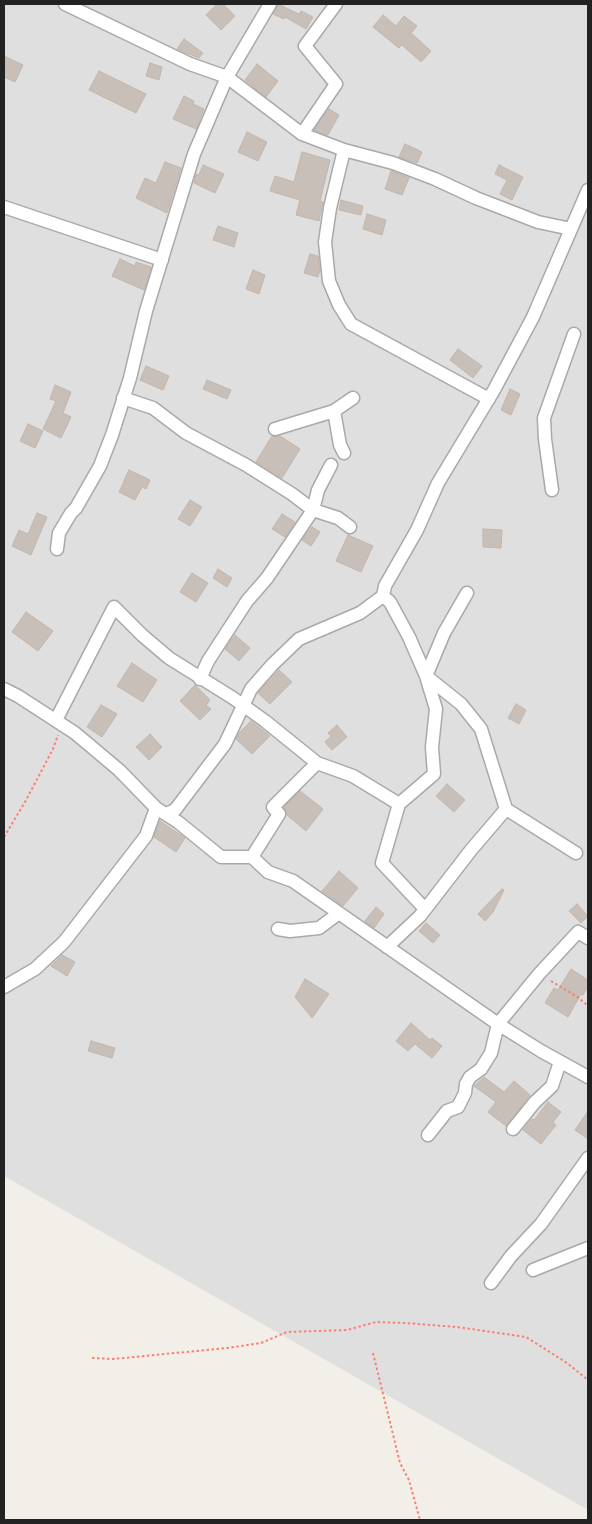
<!DOCTYPE html>
<html>
<head>
<meta charset="utf-8">
<style>
  body { margin:0 }
  #map { position:relative; width:592px; height:1524px; overflow:hidden; background:#f2efe9; font-family:Roboto,sans-serif }
  canvas { display:block }
  .frame { position:absolute; inset:0; border:5px solid #222; pointer-events:none }
</style>
</head>
<body>
<div id="map">
<canvas width="592" height="1524"></canvas>
<div class="frame"></div>
</div>
<script>
const c = document.querySelector('canvas').getContext('2d');
c.lineJoin = 'round';
function fill(path, color) { c.fillStyle = color; c.fill(path, 'evenodd'); }
const toPath = rows => new Path2D(rows.map(r => 'M' + r).join(''));
function trace(path, color, width, dash) { c.strokeStyle = color; c.lineWidth = width; c.lineCap = dash ? 'butt' : 'round'; c.setLineDash(dash || []); c.stroke(path); }
const residential = toPath([
  [4,4,588,4,588,1510,4,1176]
]);
const building = toPath([
  [217,4,223,4,235,16,221,30,206,15,217,4],
  [278,4,299,14,301,11,313,17,306,29,285,17,284,19,273,14,278,4],
  [383,15,396,26,404,16,417,26,411,33,431,51,421,62,402,45,399,48,373,27,383,15],
  [184,39,203,53,199,58,177,49,184,39],
  [4,56,23,65,15,82,4,77,4,56],
  [150,63,162,67,159,80,146,76,150,63],
  [257,64,278,81,266,97,245,80,257,64],
  [99,71,146,94,136,113,89,90,99,71],
  [184,96,194,101,193,104,204,109,196,129,173,119,184,96],
  [329,109,339,115,328,135,314,130,329,109],
  [247,132,267,142,258,161,238,152,247,132],
  [405,144,422,152,417,163,399,157,405,144],
  [302,152,330,160,320,201,323,202,319,221,296,215,300,200,270,191,275,176,294,182,302,152],
  [165,162,181,168,167,213,136,198,145,178,156,183,165,162],
  [203,165,224,174,215,193,194,183,196,174,199,175,203,165],
  [499,165,523,177,512,200,500,194,507,180,495,174,499,165],
  [391,171,409,178,402,195,385,189,391,171],
  [341,200,363,206,361,215,339,210,341,200],
  [367,214,386,220,382,235,363,229,367,214],
  [218,226,238,233,234,247,213,240,218,226],
  [310,254,318,256,320,270,318,277,304,273,310,254],
  [120,259,135,266,136,262,151,267,144,290,112,276,120,259],
  [253,270,265,275,259,294,246,289,253,270],
  [458,349,482,366,473,378,450,360,458,349],
  [146,366,169,376,163,390,140,380,146,366],
  [207,380,231,390,227,399,203,389,207,380],
  [55,385,71,392,63,413,71,417,61,438,43,429,56,401,50,399,55,385],
  [510,389,520,394,511,415,501,410,510,389],
  [28,424,43,431,35,448,20,441,28,424],
  [272,436,280,436,300,449,282,478,256,462,272,436],
  [129,470,150,480,146,489,142,487,135,500,119,492,129,470],
  [190,500,202,507,190,526,178,519,190,500],
  [37,513,47,517,31,555,12,546,19,530,28,534,37,513],
  [282,514,295,522,285,537,272,529,282,514],
  [312,527,320,532,311,546,302,540,312,527],
  [483,529,502,530,501,548,483,547,483,529],
  [348,535,373,546,361,572,336,561,348,535],
  [218,569,232,578,227,587,213,578,218,569],
  [192,573,208,583,196,602,180,592,192,573],
  [26,612,53,631,38,651,12,632,26,612],
  [235,635,250,648,239,661,225,649,235,635],
  [132,663,157,680,143,702,117,686,132,663],
  [279,670,292,682,270,704,258,693,279,670],
  [195,685,210,700,206,705,211,709,200,720,180,701,195,685],
  [516,704,526,710,519,724,508,718,516,704],
  [101,705,117,714,102,737,87,727,101,705],
  [251,721,270,736,252,754,236,739,240,732,251,721],
  [337,725,347,737,332,750,325,742,331,736,328,733,337,725],
  [150,734,162,747,149,760,136,747,150,734],
  [447,784,465,800,454,812,436,796,447,784],
  [300,791,323,809,306,831,287,815,284,807,300,791],
  [160,821,185,838,176,852,154,837,160,821],
  [339,871,358,888,343,906,322,891,339,871],
  [502,889,504,890,493,912,485,921,478,914,502,889],
  [577,904,588,916,581,923,569,911,577,904],
  [376,907,384,914,374,928,365,921,376,907],
  [426,923,440,935,433,943,419,931,426,923],
  [62,955,75,962,67,976,51,966,62,955],
  [571,969,588,980,588,986,583,995,581,994,568,1017,545,1003,554,988,558,990,571,969],
  [305,979,329,994,312,1018,295,997,305,979],
  [411,1023,430,1040,432,1038,442,1046,432,1058,415,1044,408,1051,396,1041,411,1023],
  [91,1041,115,1048,112,1058,88,1051,91,1041],
  [484,1077,504,1092,514,1081,530,1095,506,1126,488,1112,496,1102,474,1086,484,1077],
  [548,1102,561,1112,553,1122,556,1125,541,1144,523,1130,532,1119,534,1120,548,1102],
  [588,1111,588,1139,575,1130,588,1111]
]);
const path = toPath([
  [4,837,25,802,53,749,58,735],
  [551,981,579,998,588,1006],
  [373,1353,400,1463,409,1480,420,1520],
  [92,1358,113,1359,227,1348,261,1343,287,1332,347,1330,376,1322,405,1323,457,1327,526,1337,567,1363,588,1380]
]);
const minor = toPath([
  [65,4,190,64,227,77,302,134,344,150,393,163,435,179,476,198,538,222,571,229],
  [302,134,336,84,305,46,336,4],
  [344,150,330,208,325,242,329,281,339,305,351,324,489,399],
  [4,207,162,260],
  [123,398,153,408,186,433,246,465,292,494,313,510,338,518,350,527],
  [334,411,340,445,344,453],
  [275,429,334,411,353,398],
  [552,490,545,439,544,418,574,334],
  [57,549,59,533,71,513,76,508,100,466,112,435,130,378,146,311,194,154,227,77,270,4],
  [467,593,444,633,426,676,461,704,481,729,506,809],
  [383,596,390,602,409,637,426,676,436,709,432,747,434,774,399,804],
  [200,679,208,661,247,601,267,578,313,510,318,490,331,465],
  [4,689,18,696,75,733,119,770,156,808,178,822,221,857,252,857,268,872,293,881,498,1024,541,1051,588,1077],
  [56,720,114,607,142,635,169,658,233,698,265,721,317,763],
  [166,814,175,810,225,744,251,689,272,665,299,639,360,613,383,596,385,586,417,530,438,483,494,390,533,317,588,190],
  [252,857,279,814,273,807,317,763,353,776,399,804,382,863,425,909],
  [278,929,290,931,319,928,339,913],
  [387,947,420,916,471,850,506,809,576,853],
  [4,987,35,969,64,942,146,836,156,808],
  [513,1129,535,1102,552,1086,560,1062],
  [428,1135,447,1111,458,1107,465,1093,466,1084,470,1077,481,1069,491,1053,498,1024,539,974,578,932,588,938],
  [533,1270,588,1248],
  [491,1283,511,1256,541,1224,588,1158]
]);
fill(residential, '#e0dfdf');
fill(building, '#c7bfb8');
trace(building, '#c4b6ab', 1);
trace(minor, '#a9a9a9', 15);
trace(path, '#fa8072', 2, [2.5, 2.5]);
trace(minor, '#fff', 12);
</script>
</body>
</html>
